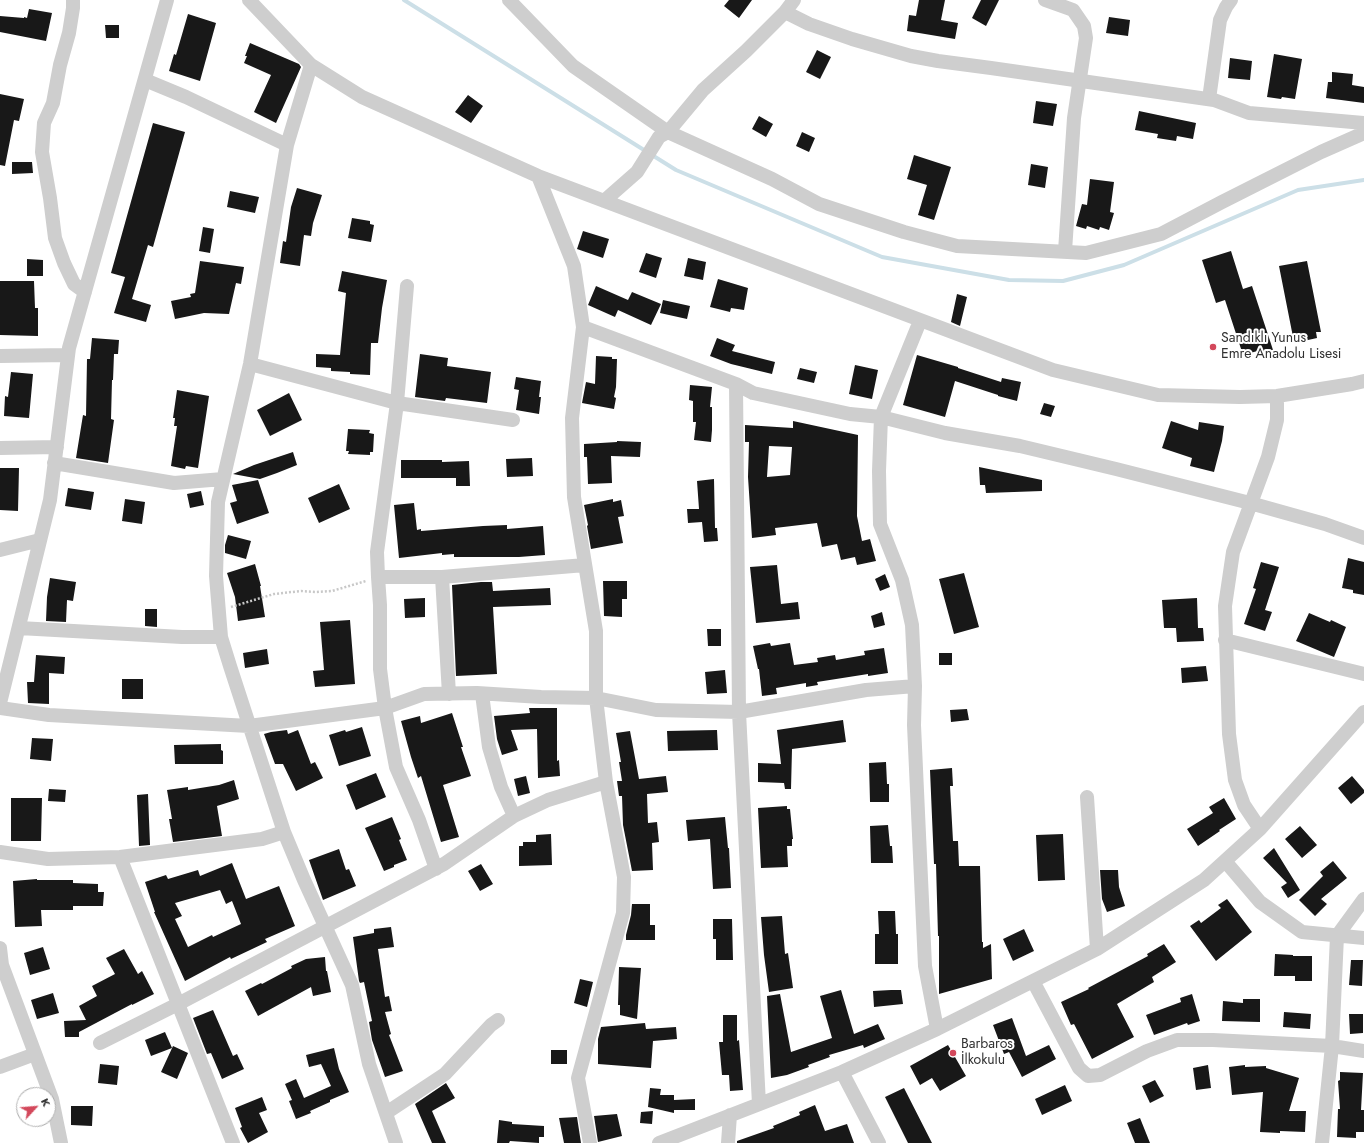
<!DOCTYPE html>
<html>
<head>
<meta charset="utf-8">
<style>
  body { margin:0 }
  #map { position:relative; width:1364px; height:1143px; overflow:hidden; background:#fff; font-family:Jost,sans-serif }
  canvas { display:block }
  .north { position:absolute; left:16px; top:1087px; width:40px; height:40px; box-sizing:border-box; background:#fff; border:1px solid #adadad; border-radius:50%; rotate:64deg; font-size:11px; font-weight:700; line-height:16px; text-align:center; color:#313131 }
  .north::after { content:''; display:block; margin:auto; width:14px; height:18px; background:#d3485b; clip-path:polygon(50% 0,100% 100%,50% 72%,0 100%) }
</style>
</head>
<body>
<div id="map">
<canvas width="1364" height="1143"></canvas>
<div class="north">K</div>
</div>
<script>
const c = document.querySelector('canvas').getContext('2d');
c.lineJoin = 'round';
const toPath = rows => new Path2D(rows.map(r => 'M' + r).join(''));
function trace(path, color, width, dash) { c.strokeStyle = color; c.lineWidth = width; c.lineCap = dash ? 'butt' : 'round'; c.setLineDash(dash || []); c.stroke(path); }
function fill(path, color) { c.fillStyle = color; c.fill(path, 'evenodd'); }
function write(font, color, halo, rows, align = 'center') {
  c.font = font + ' Jost,sans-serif'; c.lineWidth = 4; c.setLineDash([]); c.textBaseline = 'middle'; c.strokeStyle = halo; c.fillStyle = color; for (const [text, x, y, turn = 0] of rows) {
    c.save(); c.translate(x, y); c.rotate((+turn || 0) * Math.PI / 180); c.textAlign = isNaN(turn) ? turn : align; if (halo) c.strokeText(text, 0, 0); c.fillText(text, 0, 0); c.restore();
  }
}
const stream = toPath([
  [404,0,676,170,882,257,1009,280,1063,281,1124,265,1298,190,1364,180]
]);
const building = toPath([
  [729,0,752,0,739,18,724,6],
  [919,0,945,0,941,20,958,23,955,39,907,31,909,15,916,16],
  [981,0,999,0,986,26,972,18],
  [29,9,52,13,46,41,0,32,0,16,24,18,24,17,27,18],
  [188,14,216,23,200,81,169,71,174,54,176,55],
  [1109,17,1130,20,1128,36,1106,33],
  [105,25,119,25,119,38,106,38],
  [250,43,299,64,301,67,276,123,254,112,271,75,244,63,247,56,245,56],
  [817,50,831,57,820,79,806,72],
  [1274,54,1302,59,1295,99,1282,97,1281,99,1267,97],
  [1230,58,1252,61,1250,80,1228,78],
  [1332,72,1353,74,1352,85,1364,87,1364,103,1326,98,1328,82,1332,82],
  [0,94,24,99,19,121,14,120,5,166,0,165],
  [468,95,483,106,471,123,455,112],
  [1036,101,1057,104,1053,126,1033,123],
  [1139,111,1196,123,1193,139,1177,136,1176,141,1157,138,1158,134,1135,130],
  [759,116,773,124,766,137,752,129],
  [153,123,185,132,153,247,148,245,132,299,151,305,146,322,114,313,125,277,111,273],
  [802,132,815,138,809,152,796,146],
  [914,155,951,167,934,220,918,215,927,185,907,179],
  [12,162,32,162,33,173,12,174],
  [1031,164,1048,167,1045,188,1028,185],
  [1090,179,1114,182,1110,212,1114,213,1109,230,1100,227,1099,230,1087,226,1086,229,1076,226,1082,204,1087,205],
  [297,188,322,195,313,223,311,236,304,235,300,266,280,263,283,241,286,242,291,207],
  [230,191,259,197,255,213,227,207],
  [352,218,370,221,370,224,374,225,371,242,348,238],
  [203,227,214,229,210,253,199,251],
  [583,231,609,239,603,258,577,249],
  [1231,251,1243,289,1252,286,1273,350,1262,353,1261,350,1243,355,1225,300,1216,303,1202,260],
  [646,253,662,258,656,278,639,272],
  [688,258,706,262,703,280,684,276],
  [27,259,43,260,43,276,27,276],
  [200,261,244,267,241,284,236,283,229,314,204,313,175,319,171,301,191,297,190,294,195,293],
  [1307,261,1321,332,1316,332,1317,338,1299,342,1298,336,1293,337,1279,266],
  [342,271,387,280,382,308,378,343,371,343,370,375,350,374,350,372,331,371,331,368,316,367,316,354,340,355,346,293,338,291],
  [718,279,748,288,744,310,731,308,730,312,710,307],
  [0,281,34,281,35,308,38,308,38,336,0,335],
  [596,286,628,300,632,292,661,304,651,325,618,310,615,317,588,305],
  [957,294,967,297,960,326,951,322],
  [663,300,690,306,687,319,660,313],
  [92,338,119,340,118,354,114,354,113,380,112,380,111,419,114,420,108,463,76,458,83,415,86,416,87,359,90,359],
  [717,338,735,345,732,351,775,362,772,374,731,364,710,356],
  [420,354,448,358,447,366,491,372,487,403,446,398,445,401,415,397],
  [917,355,958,367,958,368,1001,382,1002,378,1021,382,1017,401,998,396,998,395,955,381,945,417,903,405],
  [596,356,612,357,612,359,617,359,616,387,614,397,616,398,614,409,582,403,586,382,595,384],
  [855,365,878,370,872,399,849,394],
  [800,368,817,372,814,383,797,379],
  [11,372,33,374,29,418,4,416,5,396,8,397],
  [516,377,541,381,539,397,541,397,539,414,516,410,519,390,514,389],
  [690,385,712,387,710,407,712,407,712,430,711,442,694,440,696,422,693,422,693,401,689,400],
  [177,390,209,396,198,468,186,466,185,469,171,466,177,426,174,426,175,418,173,418],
  [289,393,302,420,270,436,257,410],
  [1044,403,1055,406,1051,417,1040,414],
  [793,421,858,435,857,516,862,541,870,539,876,561,857,565,855,557,841,560,837,544,822,547,817,523,775,528,776,535,752,538,748,477,749,442,745,442,745,425,793,428],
  [769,446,792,447,790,475,767,477],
  [1171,421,1198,430,1199,422,1224,426,1222,441,1214,472,1190,466,1192,458,1162,448],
  [348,429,370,430,369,433,374,434,373,452,370,452,370,455,348,454,349,451,346,451],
  [617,441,641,442,640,457,611,456,612,483,588,484,587,457,584,457,584,444,617,442],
  [293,452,297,465,277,473,260,479,233,474,254,465],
  [532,458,533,476,507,477,506,459],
  [401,460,442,460,442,462,469,461,470,486,456,486,456,478,401,478],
  [979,467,1042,480,1042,491,986,493,985,485,980,485],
  [0,468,19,468,18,511,0,510],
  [714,479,715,528,717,528,718,541,704,542,702,522,688,523,687,509,699,509,697,481],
  [258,480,269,513,237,524,230,503,237,501,232,485],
  [339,484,350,509,319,523,308,498],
  [68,488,94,492,91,510,65,506],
  [201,491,204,505,190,508,187,494],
  [125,499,145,502,142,524,122,521],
  [613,499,613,502,621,500,624,516,618,517,623,543,591,549,587,526,588,525,584,505],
  [414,503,417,530,421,529,421,531,483,526,507,525,507,529,543,526,545,555,519,557,454,557,454,554,442,555,442,553,399,558,394,505],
  [228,535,251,541,246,559,225,553,225,545],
  [1348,558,1364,562,1364,595,1353,593,1353,590,1342,588],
  [1261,562,1279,567,1265,610,1272,612,1265,631,1244,624,1256,589,1253,588],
  [255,564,261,586,260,586,265,617,238,621,235,597,227,573],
  [777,565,781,604,798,602,800,619,756,623,750,567],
  [964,573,979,627,954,634,939,579],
  [885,574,890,587,880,591,875,579],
  [50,578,76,582,73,601,67,600,66,622,46,621,47,597],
  [603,581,627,581,627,599,622,599,622,617,604,616],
  [481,582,492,582,493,591,550,588,551,605,493,607,497,674,456,676,452,585],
  [425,598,425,617,405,618,404,599],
  [1197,598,1198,628,1203,628,1204,641,1177,642,1176,628,1164,628,1162,600],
  [145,609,157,609,157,627,145,626],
  [882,612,885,625,874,628,871,616],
  [1309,613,1330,622,1331,620,1346,627,1334,657,1296,641],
  [350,620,355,684,315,687,313,671,324,670,320,622],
  [707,629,721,629,721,646,708,646],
  [770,643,771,646,790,643,794,665,818,662,817,658,835,655,836,660,865,655,864,651,884,648,888,673,868,676,868,674,817,682,818,685,806,687,806,683,776,688,777,694,762,696,759,669,758,669,753,646],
  [267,649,269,664,245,668,243,653],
  [939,653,952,653,952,665,939,665],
  [36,655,65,657,64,674,49,673,49,704,28,703,27,682,34,682],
  [1206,666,1208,681,1182,683,1181,668],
  [725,670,727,693,707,694,705,672],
  [122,679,143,679,143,699,122,699],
  [529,708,557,708,557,761,559,760,560,776,538,778,537,729,511,730,518,750,502,755,497,739,494,716,530,713],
  [967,709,969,720,951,722,950,710],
  [452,713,463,747,461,747,471,776,443,785,459,837,441,842,421,776,418,778,411,757,401,721,420,716,421,723],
  [843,720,846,742,792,749,791,789,785,789,784,783,758,782,758,763,781,764,777,730],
  [362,727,371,756,339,766,329,735,345,730,346,732],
  [287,730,288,734,298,730,311,764,315,762,323,778,296,791,283,764,284,764,275,764,264,734,271,732],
  [717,730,718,750,668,751,667,731],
  [630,731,639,779,666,776,668,792,647,794,648,823,657,822,659,842,652,843,653,870,632,871,623,825,622,796,619,796,617,781,622,781,619,762,621,762,616,733],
  [32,738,53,739,51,761,30,759],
  [221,744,221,750,223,751,223,764,175,764,174,745],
  [886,762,887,784,889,784,889,802,870,802,869,763],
  [952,768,953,786,950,786,953,841,958,841,959,866,980,866,982,942,983,942,983,948,991,944,992,979,939,994,939,936,938,936,936,864,934,864,930,770],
  [376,773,386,797,356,810,346,785],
  [526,776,530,793,518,796,514,779],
  [1352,776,1364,790,1364,793,1351,804,1338,788],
  [234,780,239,799,217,806,222,836,173,842,169,819,172,819,167,790,188,787,188,790,219,785],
  [49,789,66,790,65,802,48,801],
  [148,794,150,845,139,846,137,795],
  [11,798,42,798,41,841,11,841],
  [1224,798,1236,819,1219,830,1220,831,1198,846,1187,829,1213,813,1209,807],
  [787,806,787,809,790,809,793,839,792,839,792,846,787,846,788,867,761,868,758,808],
  [392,817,401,839,399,840,407,860,394,865,394,867,384,871,365,828],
  [725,817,728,848,729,848,731,888,713,889,710,839,688,841,686,820],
  [888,825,890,846,892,846,893,863,871,863,870,826],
  [1300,826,1317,845,1302,858,1285,839],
  [551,834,552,865,519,866,519,846,523,846,523,842,536,842,536,835],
  [1063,834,1065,880,1038,881,1036,835],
  [1274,848,1300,890,1288,898,1281,887,1287,883,1263,858],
  [339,849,346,870,349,869,356,886,323,900,309,860],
  [1333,861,1347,878,1321,899,1327,904,1315,916,1299,900,1323,876,1320,872],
  [232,863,246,899,279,886,295,926,265,939,267,942,231,959,230,957,185,981,154,912,155,912,145,882,166,875,168,879,198,870,200,876],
  [220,890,226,904,232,901,241,924,213,937,212,935,188,947,175,919,182,916,175,903],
  [481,864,493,884,480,891,468,871],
  [1100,870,1118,870,1119,887,1125,906,1107,912,1102,899],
  [37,879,37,880,73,880,73,883,98,884,98,892,104,892,103,906,73,906,73,910,41,910,42,926,15,927,13,881],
  [1227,899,1252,932,1216,961,1190,926,1199,920,1201,923,1221,908,1218,905],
  [632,904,650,904,650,925,655,925,655,940,626,940,626,935,631,915],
  [878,911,895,911,896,934,898,934,898,964,875,964,875,934,879,934],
  [782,916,785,954,788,953,793,988,769,992,764,955,761,917],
  [713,919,732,919,733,960,716,960,716,939,713,939],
  [391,927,394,947,378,949,385,997,389,996,392,1011,385,1012,391,1034,389,1035,403,1071,385,1077,372,1040,369,1022,372,1021,364,982,360,983,359,981,353,937,374,933,374,929],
  [1024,929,1034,951,1013,961,1003,939],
  [1164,944,1176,962,1152,977,1154,982,1117,1004,1134,1037,1092,1059,1074,1024,1071,1025,1061,1002,1089,989,1088,988,1148,956,1147,954],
  [43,947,50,969,30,975,24,953],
  [124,949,138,974,142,971,154,994,132,1005,132,1004,79,1032,79,1037,65,1037,64,1021,86,1020,79,1006,97,996,92,986,115,974,106,958],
  [1275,954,1293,955,1293,956,1312,956,1312,981,1295,981,1295,976,1274,976],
  [325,957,326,971,327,971,331,992,313,996,311,987,258,1016,245,991,261,983,262,984,292,968,291,966,306,959],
  [1351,960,1363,960,1362,986,1349,985],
  [619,967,641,968,637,1019,620,1015,620,1005,618,1005],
  [580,979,593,982,587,1007,574,1003],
  [841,990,854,1034,878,1024,885,1039,864,1048,863,1045,829,1055,830,1057,808,1065,809,1067,787,1075,771,1078,767,996,780,994,791,1052,832,1038,820,996],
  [891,990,901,990,903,1004,874,1007,873,991],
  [53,993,59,1013,37,1019,31,1000],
  [1192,994,1200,1021,1188,1025,1187,1023,1154,1035,1146,1015,1181,1002,1180,998],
  [1243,999,1260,999,1260,1022,1222,1021,1223,1001,1243,1003],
  [213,1010,233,1056,237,1054,244,1069,222,1079,211,1053,207,1054,193,1018],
  [1284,1012,1311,1014,1310,1029,1283,1027],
  [1349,1014,1363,1014,1363,1033,1350,1034],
  [723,1015,737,1015,737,1041,739,1040,743,1090,730,1091,729,1075,722,1075,719,1042,723,1042],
  [1012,1018,1026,1056,1049,1045,1056,1059,1022,1077,1009,1052,1004,1054,993,1025],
  [645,1023,646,1029,676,1027,677,1039,653,1041,651,1068,598,1064,598,1039,601,1027],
  [165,1032,172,1048,151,1056,145,1040],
  [948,1045,966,1076,940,1091,932,1078,920,1085,910,1066],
  [173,1046,188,1053,177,1079,161,1072],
  [334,1048,339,1069,349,1092,330,1100,330,1102,310,1111,311,1113,296,1119,289,1101,292,1100,285,1084,296,1079,304,1098,331,1086,321,1064,309,1067,306,1055],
  [551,1050,567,1050,567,1064,551,1064],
  [100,1064,119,1066,117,1085,98,1083],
  [1208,1065,1211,1088,1196,1090,1193,1068],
  [1245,1065,1245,1067,1266,1066,1266,1068,1299,1078,1289,1111,1306,1111,1305,1132,1280,1131,1280,1133,1260,1132,1263,1092,1232,1095,1229,1067],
  [1340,1072,1363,1073,1361,1110,1364,1110,1364,1132,1356,1132,1356,1138,1337,1137,1338,1109,1340,1109,1338,1081,1340,1080],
  [1155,1080,1164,1096,1150,1103,1142,1086],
  [446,1083,455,1098,432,1111,446,1143,432,1143,415,1104],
  [1065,1085,1072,1101,1042,1115,1035,1099],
  [650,1088,661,1089,660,1095,674,1095,674,1100,695,1099,695,1110,674,1110,674,1113,648,1107],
  [904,1088,932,1143,908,1143,885,1097],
  [262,1097,267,1110,259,1113,268,1132,248,1143,240,1128,242,1127,235,1108],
  [815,1105,825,1131,847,1124,854,1143,737,1143,737,1141,774,1128,773,1126,800,1115,799,1112],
  [71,1106,93,1106,92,1126,71,1125],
  [653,1111,652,1124,640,1123,641,1112],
  [617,1114,622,1136,598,1142,594,1116],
  [577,1117,581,1143,564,1143,559,1118],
  [1140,1118,1150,1143,1135,1143,1127,1123],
  [499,1120,512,1122,512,1124,544,1126,544,1137,539,1137,539,1143,510,1141,509,1143,497,1143]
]);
const path = toPath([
  [231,607,274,594,301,591,316,592,332,591,366,581]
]);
const minor = toPath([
  [73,0,73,8,69,33,60,65,53,103,44,123,42,152,50,198,55,238,64,263,74,284,85,292],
  [249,0,311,65,362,97,538,176,1053,370,1158,395,1240,397,1277,396,1352,384,1364,381],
  [509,0,573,66,668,132,772,179,819,204,904,232,957,246,1086,253,1161,234,1222,202,1321,152,1364,133],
  [1045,0,1073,10,1084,26,1086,38,1074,118,1065,251],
  [785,12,809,24,852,39,911,56,938,61,991,68,1214,100,1249,113,1364,123],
  [311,65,287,145,250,364,218,502,216,576,221,637,230,666,284,832,304,880,352,985,369,1064,396,1143],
  [145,80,186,97,287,145],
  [1209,99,1220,20,1226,7,1231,0],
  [538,176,574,266,583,327,572,418,574,497,596,631,596,698,606,782,624,877,623,913,578,1078,590,1143],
  [604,201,637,172,659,137,668,132,703,90,746,51,785,12,794,0],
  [407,286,397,403,377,552,378,577,442,577,585,565],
  [920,321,881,417,879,471,880,524,902,580,912,625,915,686,914,725,925,966,937,1029],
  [583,327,736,384,753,393,850,414,881,417,945,433,1020,446,1116,469,1250,503,1325,524,1364,538],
  [0,356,68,355],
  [250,364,397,403,513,420],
  [736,384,739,712,759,1104],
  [0,448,57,447],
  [54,463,174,483,223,479],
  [0,550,40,540],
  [378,577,380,605,380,669,385,708,396,767,419,820,436,869],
  [442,577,449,694],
  [19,628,182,637,221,637],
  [1225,640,1364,674],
  [482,694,489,747,501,787,514,816],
  [0,703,50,500,69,348,167,0],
  [0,708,49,715,249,726,385,708,424,694,477,693,541,697,596,698,656,710,739,712,866,690,915,686],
  [1087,797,1097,949],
  [1260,829,1244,805,1235,780,1229,734,1225,606,1233,552,1268,457,1277,420,1277,396],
  [0,852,48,859,120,857,262,839,284,832],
  [120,857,233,1143],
  [1225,861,1260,902,1302,932,1364,938],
  [0,948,2,965,52,1099,61,1143],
  [1033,981,1079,1068,1088,1076,1100,1075,1147,1051,1177,1040,1213,1040,1332,1046,1364,1051],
  [100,1043,178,1004,444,864,514,816,548,800,606,782],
  [0,1067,35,1054],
  [842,1072,879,1143],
  [386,1113,445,1074,491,1025,498,1020],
  [659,1143,842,1072,937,1029,1097,949,1204,880,1260,829,1364,712],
  [728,1143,730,1115],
  [1322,1143,1332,1046,1337,936,1364,899]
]);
const markers = [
  [1213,347,4,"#d3485b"],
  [953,1053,4,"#d3485b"]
];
const poiNames = [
  ["Sandıklı Yunus",1221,339],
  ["Emre Anadolu Lisesi",1221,355],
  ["Barbaros",961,1045],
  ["İlkokulu",961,1061]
];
trace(stream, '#ccdfe7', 4);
fill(building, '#181818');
trace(path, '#c8c8c8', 2.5, [2, 2]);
trace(minor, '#cecece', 14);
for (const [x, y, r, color] of markers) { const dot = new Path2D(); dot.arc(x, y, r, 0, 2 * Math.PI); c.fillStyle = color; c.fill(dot); trace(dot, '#fff', 1.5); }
write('14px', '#313131', '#fff', poiNames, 'left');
</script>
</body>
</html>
